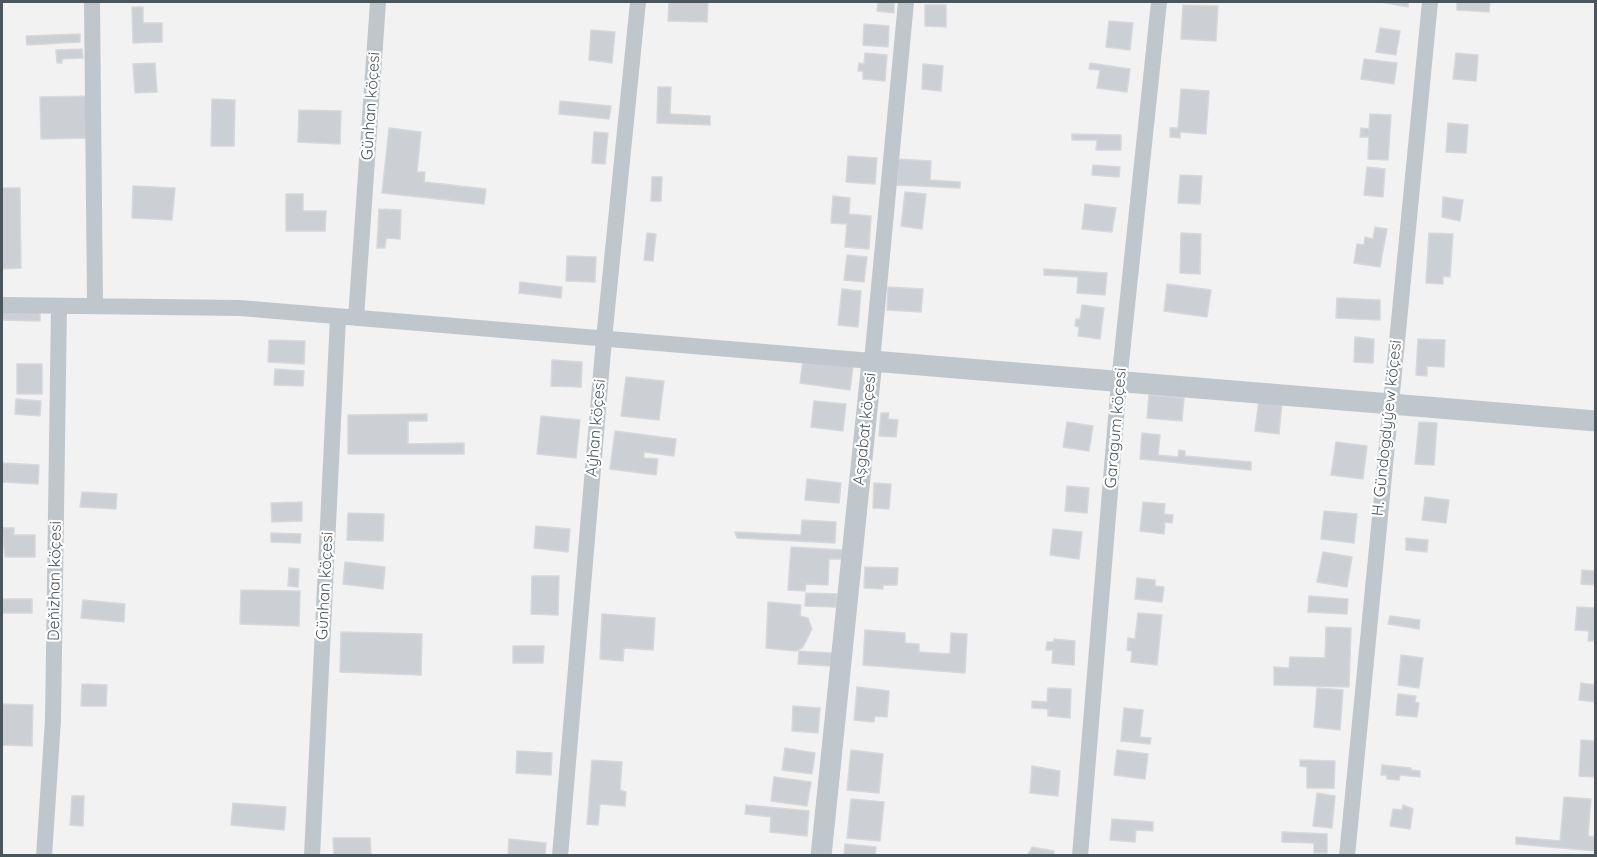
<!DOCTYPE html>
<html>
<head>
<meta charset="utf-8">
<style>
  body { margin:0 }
  #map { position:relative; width:1597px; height:857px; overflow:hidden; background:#f3f2f2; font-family:Quicksand,sans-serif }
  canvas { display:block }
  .frame { position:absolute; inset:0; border:3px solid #4b565c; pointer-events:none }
</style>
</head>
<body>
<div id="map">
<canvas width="1597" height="857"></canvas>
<div class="frame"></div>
</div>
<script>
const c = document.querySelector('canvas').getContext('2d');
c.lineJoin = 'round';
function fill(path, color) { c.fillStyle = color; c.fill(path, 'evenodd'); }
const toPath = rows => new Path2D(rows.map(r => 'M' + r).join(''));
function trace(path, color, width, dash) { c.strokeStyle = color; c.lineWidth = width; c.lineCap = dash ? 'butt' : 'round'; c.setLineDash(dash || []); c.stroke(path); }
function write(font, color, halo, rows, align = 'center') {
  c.font = font + ' Quicksand,sans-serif'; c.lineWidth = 4.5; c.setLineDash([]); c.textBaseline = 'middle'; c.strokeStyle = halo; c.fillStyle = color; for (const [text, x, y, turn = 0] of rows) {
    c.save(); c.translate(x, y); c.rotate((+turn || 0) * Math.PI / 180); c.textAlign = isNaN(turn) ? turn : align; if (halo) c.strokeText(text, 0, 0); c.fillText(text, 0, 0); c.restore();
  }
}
const building = toPath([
  [669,2,708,2,707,22,668,21,669,2],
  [878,2,894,2,894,13,877,11,878,2],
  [1381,2,1408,2,1408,7,1381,2],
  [1457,2,1490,2,1489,12,1457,10,1457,2],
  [925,5,946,5,946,27,925,26,925,5],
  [1183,5,1218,6,1216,41,1181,39,1183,5],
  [132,7,143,7,143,23,162,23,162,42,133,43,132,7],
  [1109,21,1133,23,1130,50,1106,47,1109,21],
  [864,24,889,26,888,47,863,45,864,24],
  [1380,28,1400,31,1396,55,1376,52,1380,28],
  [591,30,615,32,612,63,589,60,591,30],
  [80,34,80,42,27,45,26,36,80,34],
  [82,49,83,58,62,59,62,63,57,63,56,50,82,49],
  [865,53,887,55,885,81,863,79,863,71,858,71,859,63,864,64,865,53],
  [1456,53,1478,55,1476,81,1453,79,1456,53],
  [1364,59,1397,63,1394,84,1361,79,1364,59],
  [155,63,157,92,135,93,133,64,155,63],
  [1090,63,1130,69,1127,92,1097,88,1100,70,1089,69,1090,63],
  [923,64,943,66,941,91,922,89,923,64],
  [658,87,671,87,670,114,710,116,710,125,657,123,658,87],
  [1181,89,1209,91,1206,134,1180,132,1180,138,1170,137,1170,128,1178,128,1181,89],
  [93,96,94,138,41,139,40,97,93,96],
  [212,99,235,100,234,146,211,146,212,99],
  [560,101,611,106,609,119,559,114,560,101],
  [299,110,341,111,340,144,298,142,299,110],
  [1370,114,1391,115,1388,160,1368,159,1369,137,1360,137,1361,128,1369,129,1370,114],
  [1448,123,1468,125,1466,153,1446,152,1448,123],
  [389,128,421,132,417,172,425,172,424,182,486,189,484,204,382,193,389,128],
  [594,132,608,133,605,164,592,163,594,132],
  [1072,134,1121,135,1121,150,1096,150,1097,140,1072,140,1072,134],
  [848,156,877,158,875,184,846,182,848,156],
  [898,159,931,161,930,180,960,182,960,188,897,185,898,159],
  [1093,165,1120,167,1119,177,1092,175,1093,165],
  [1367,167,1385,169,1383,197,1364,195,1367,167],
  [1180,175,1202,176,1200,204,1178,203,1180,175],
  [652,177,662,177,661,201,651,201,652,177],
  [133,186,175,188,172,220,132,218,133,186],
  [2,188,20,188,21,268,2,269,2,188],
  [905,192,926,194,922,229,901,226,905,192],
  [286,194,303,194,303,211,326,211,325,231,286,231,286,194],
  [833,196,850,198,849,214,871,216,869,249,845,247,847,224,831,223,833,196],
  [1443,197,1463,200,1460,221,1442,217,1443,197],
  [1085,204,1116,208,1112,232,1082,229,1085,204],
  [379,209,401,210,400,239,386,238,385,248,377,248,379,209],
  [1375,227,1387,229,1380,267,1354,263,1357,244,1364,245,1365,237,1373,239,1375,227],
  [647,233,656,234,653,261,644,260,647,233],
  [1181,233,1201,234,1200,274,1180,273,1181,233],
  [1429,233,1453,234,1450,277,1443,276,1443,284,1426,283,1429,233],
  [847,255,867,257,864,282,844,280,847,255],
  [567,256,596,257,595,282,566,281,567,256],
  [1044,269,1107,273,1105,295,1077,293,1078,277,1044,275,1044,269],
  [520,282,562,287,561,298,519,293,520,282],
  [1167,284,1211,290,1207,317,1164,311,1167,284],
  [888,287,923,289,921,312,887,310,888,287],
  [842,289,861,291,858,327,838,325,842,289],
  [1337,298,1380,300,1380,320,1336,318,1337,298],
  [1082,305,1104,308,1100,339,1078,336,1079,327,1075,326,1076,319,1080,319,1082,305],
  [2,309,40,310,40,321,2,320,2,309],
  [1355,337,1374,339,1373,363,1354,362,1355,337],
  [1418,339,1445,340,1444,367,1427,366,1427,376,1416,375,1418,339],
  [269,340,305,341,304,364,268,362,269,340],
  [803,359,853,366,850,390,800,383,803,359],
  [552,360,582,362,581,387,551,386,552,360],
  [17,364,42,364,42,394,17,394,17,364],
  [275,369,304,371,303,386,274,385,275,369],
  [626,377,664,381,659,420,621,416,626,377],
  [1149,395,1184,398,1182,421,1147,418,1149,395],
  [16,399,41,401,40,416,15,414,16,399],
  [1259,399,1282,402,1279,434,1255,431,1259,399],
  [814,401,846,404,843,431,811,427,814,401],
  [881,413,889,413,888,419,898,420,896,437,879,436,881,413],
  [427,414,427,421,408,421,408,444,464,443,464,454,348,454,348,415,427,414],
  [541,416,580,420,576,458,537,454,541,416],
  [1067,422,1093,426,1089,451,1063,447,1067,422],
  [1419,422,1437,423,1434,465,1415,464,1419,422],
  [615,431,676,439,674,456,644,452,644,458,658,459,656,475,610,469,615,431],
  [1142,433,1160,435,1158,455,1178,457,1179,450,1185,451,1185,456,1251,462,1251,470,1140,459,1142,433],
  [1336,442,1367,446,1363,479,1331,475,1336,442],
  [2,463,39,465,38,484,2,482,2,463],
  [807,479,841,483,839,503,805,500,807,479],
  [874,483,891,484,889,509,873,508,874,483],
  [1067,486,1089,488,1087,513,1065,511,1067,486],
  [82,492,117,494,116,509,80,507,82,492],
  [1425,497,1449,500,1446,523,1422,520,1425,497],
  [302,502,302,521,272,522,271,503,302,502],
  [1143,502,1165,504,1164,514,1173,515,1172,523,1165,522,1164,534,1140,531,1143,502],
  [1324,511,1357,514,1354,543,1321,539,1324,511],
  [348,513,384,514,383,541,347,540,348,513],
  [802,520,836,522,835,543,737,538,735,532,801,535,802,520],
  [536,526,570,529,568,552,534,548,536,526],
  [2,528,14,528,14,535,35,535,35,557,5,557,2,528],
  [1053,529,1082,532,1079,559,1050,555,1053,529],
  [271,533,301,534,300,543,271,542,271,533],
  [1406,538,1428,540,1427,552,1406,550,1406,538],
  [791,547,843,550,842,559,829,559,828,585,806,584,805,591,788,590,791,547],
  [1323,552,1352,557,1347,587,1317,582,1323,552],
  [345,562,385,567,383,589,343,584,345,562],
  [865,567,898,568,897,585,883,585,883,589,864,588,865,567],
  [289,568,299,569,298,587,288,586,289,568],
  [1582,570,1596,571,1596,585,1581,584,1582,570],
  [532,576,559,576,558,615,531,614,532,576],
  [1137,578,1155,580,1155,586,1164,587,1162,602,1135,599,1137,578],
  [241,590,300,591,299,626,240,624,241,590],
  [806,593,837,594,836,607,805,606,806,593],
  [1309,596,1348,599,1347,614,1308,612,1309,596],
  [2,599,32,599,32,613,2,613,2,599],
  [83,600,125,604,124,622,81,618,83,600],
  [768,602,801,605,800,616,808,618,812,629,803,647,796,651,766,648,768,602],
  [1577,607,1596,608,1596,641,1588,641,1589,631,1575,630,1577,607],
  [1138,613,1162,615,1157,665,1131,662,1132,651,1127,650,1128,638,1135,639,1138,613],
  [602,614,655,618,653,650,624,648,623,661,600,659,602,614],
  [1390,616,1420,620,1419,629,1388,624,1390,616],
  [1326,627,1351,628,1349,687,1274,685,1274,667,1289,668,1290,657,1325,658,1326,627],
  [865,630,905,633,905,643,919,644,919,652,950,654,951,633,967,634,965,673,863,665,865,630],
  [341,632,422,634,421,675,340,672,341,632],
  [1054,639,1075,641,1074,665,1052,663,1053,650,1046,650,1047,642,1054,642,1054,639],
  [513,646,544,646,543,663,513,663,513,646],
  [799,651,832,653,831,666,798,664,799,651],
  [1401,655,1423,658,1419,688,1398,685,1401,655],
  [1581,683,1596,685,1596,702,1579,700,1581,683],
  [82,684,107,685,106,706,81,706,82,684],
  [857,687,889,691,887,717,875,716,874,722,854,720,857,687],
  [1048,688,1071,689,1070,718,1048,716,1048,709,1032,708,1032,701,1047,702,1048,688],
  [1317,688,1343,690,1340,730,1314,727,1317,688],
  [1398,694,1416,696,1415,702,1419,703,1417,717,1396,715,1398,694],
  [2,704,33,705,32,746,2,745,2,704],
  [793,706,820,708,818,733,792,731,793,706],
  [1124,708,1143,710,1140,737,1151,738,1150,744,1121,741,1124,708],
  [1581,740,1596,741,1596,777,1579,776,1581,740],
  [785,748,815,753,812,774,782,770,785,748],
  [851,750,883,754,879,793,847,790,851,750],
  [1117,750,1148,754,1145,779,1114,775,1117,750],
  [517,751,552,753,551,775,516,773,517,751],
  [592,760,622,762,620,790,626,792,625,806,600,804,598,825,587,824,592,760],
  [1300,760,1335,761,1334,788,1307,788,1307,767,1300,766,1300,760],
  [1382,765,1411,768,1411,770,1420,771,1420,777,1400,775,1399,780,1387,779,1387,775,1381,775,1382,765],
  [1032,766,1060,771,1058,796,1030,793,1032,766],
  [774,777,811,782,807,806,771,801,774,777],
  [1317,793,1335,796,1332,828,1313,826,1317,793],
  [72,796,84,796,83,826,70,825,72,796],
  [1564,797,1591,799,1588,836,1596,837,1596,851,1516,844,1516,837,1560,841,1564,797],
  [851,799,884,802,880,841,847,838,851,799],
  [233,803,286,807,284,830,231,825,233,803],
  [746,805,809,811,807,836,770,832,771,817,745,814,746,805],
  [1403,805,1413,809,1410,829,1390,826,1393,809,1402,810,1403,805],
  [1112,819,1153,822,1153,831,1136,830,1135,842,1110,840,1112,819],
  [1282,832,1327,834,1327,853,1314,853,1314,843,1282,842,1282,832],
  [333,838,370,838,371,856,334,856,333,838],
  [509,839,546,843,545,856,508,856,509,839],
  [845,844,876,847,875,856,844,856,845,844],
  [1032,847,1054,851,1053,856,1027,856,1032,847]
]);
const minor = toPath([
  [92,2,95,304],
  [2,305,240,308,872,361,906,2],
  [356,318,378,2],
  [44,856,53,720,59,306],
  [312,856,338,317],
  [560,856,604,339,638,2],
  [1080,856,1119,382,1159,2],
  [1347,856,1430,2]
]);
const tertiary = toPath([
  [821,856,872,361,1596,421]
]);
const streetNames = [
  ["Günhan köçesi",371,106,-86],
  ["Aýhan köçesi",596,428,-85],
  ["Garagum köçesi",1116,428,-85],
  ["H. Gündogdyýew köçesi",1387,428,-84],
  ["Aşgabat köçesi",865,429,-84],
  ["Deňizhan köçesi",55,581,-89],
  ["Günhan köçesi",325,586,-87]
];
fill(building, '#cccfd3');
trace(building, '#d6d8dc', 1.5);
trace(minor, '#bfc7cc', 16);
trace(tertiary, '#bfc7cc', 21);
write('16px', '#4b565c', '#fff', streetNames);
</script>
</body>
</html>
